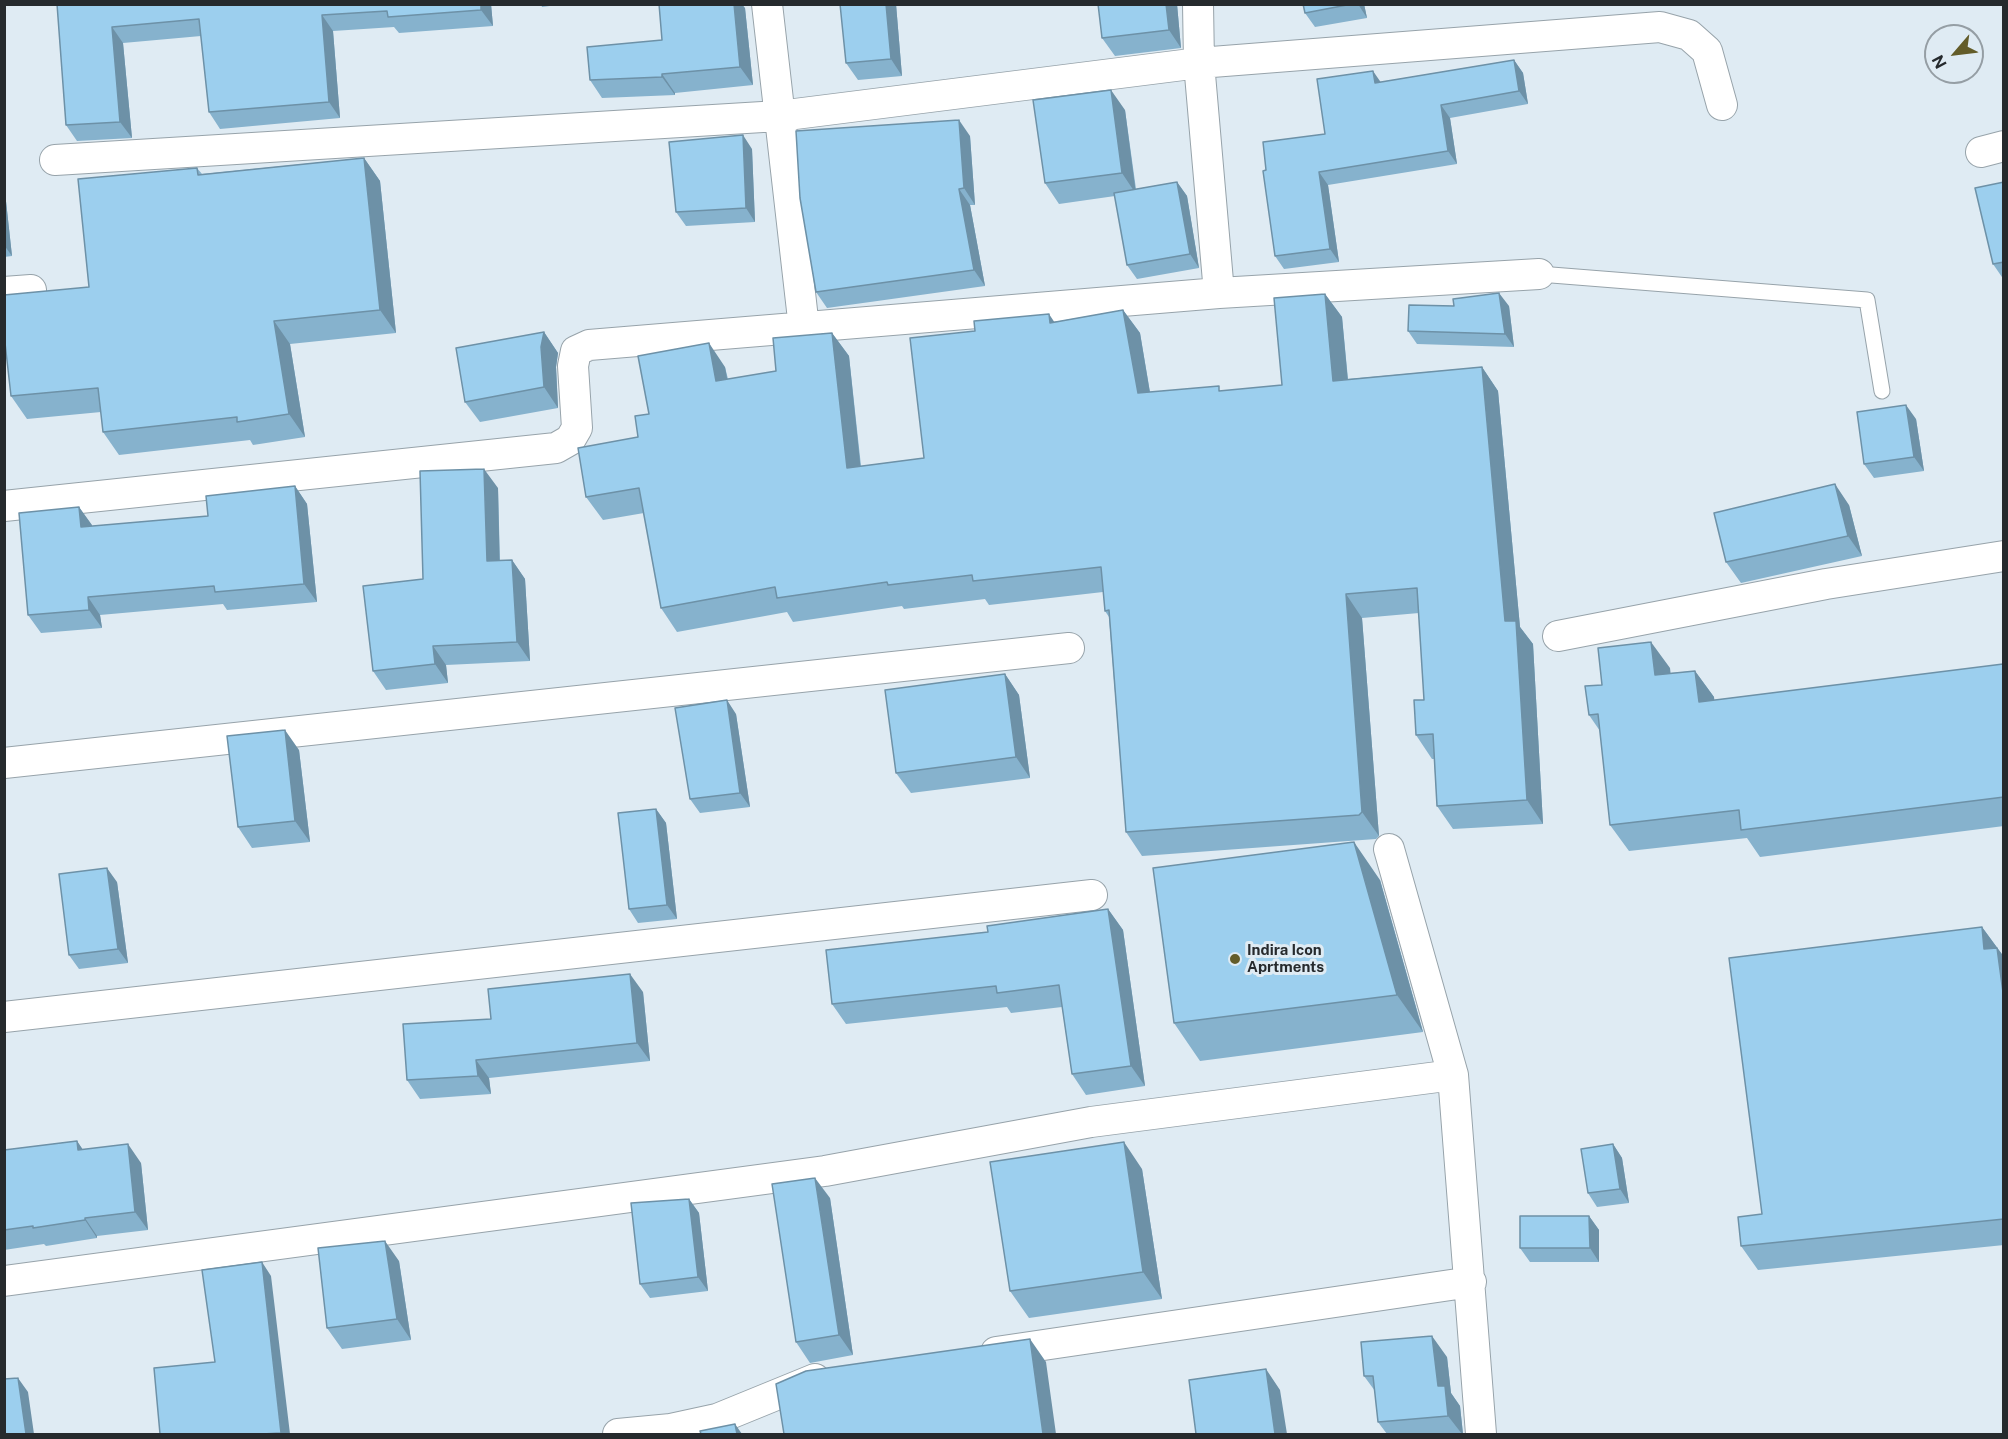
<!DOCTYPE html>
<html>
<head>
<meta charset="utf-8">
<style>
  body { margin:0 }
  #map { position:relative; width:2008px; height:1439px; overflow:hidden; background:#dfebf3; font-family:"Public Sans",sans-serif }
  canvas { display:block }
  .frame { position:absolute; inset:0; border:6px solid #262a2d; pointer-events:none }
  .north { position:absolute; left:1924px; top:24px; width:60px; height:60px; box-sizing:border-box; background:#dfebf3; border:2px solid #959ea4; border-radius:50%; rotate:242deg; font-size:16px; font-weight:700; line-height:24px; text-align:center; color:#262a2d }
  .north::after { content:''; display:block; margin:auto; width:21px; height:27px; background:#635c29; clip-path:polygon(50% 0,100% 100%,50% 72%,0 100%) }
</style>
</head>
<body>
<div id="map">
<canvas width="2008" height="1439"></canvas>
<div class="frame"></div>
<div class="north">N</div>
</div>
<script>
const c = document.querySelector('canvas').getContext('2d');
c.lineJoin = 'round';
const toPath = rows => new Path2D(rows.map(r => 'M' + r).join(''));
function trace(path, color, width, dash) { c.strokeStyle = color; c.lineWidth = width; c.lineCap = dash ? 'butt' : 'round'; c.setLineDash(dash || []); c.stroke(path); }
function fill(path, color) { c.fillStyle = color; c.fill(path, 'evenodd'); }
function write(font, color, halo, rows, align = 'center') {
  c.font = font + ' "Public Sans",sans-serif'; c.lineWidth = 6; c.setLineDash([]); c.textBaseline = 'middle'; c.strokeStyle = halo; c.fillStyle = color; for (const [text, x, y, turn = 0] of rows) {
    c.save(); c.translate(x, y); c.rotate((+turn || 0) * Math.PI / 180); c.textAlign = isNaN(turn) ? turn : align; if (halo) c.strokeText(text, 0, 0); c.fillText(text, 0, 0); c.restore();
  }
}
const lane = toPath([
  [1539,274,1867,300,1882,391]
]);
const street = toPath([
  [767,4,804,328],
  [1981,152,2004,146],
  [55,160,779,116,1199,63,1660,27,1689,35,1707,51,1722,105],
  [4,292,31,290],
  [1219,293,1539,274],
  [4,506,556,448,570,440,577,428,573,366,576,351,589,345,1219,293,1199,63,1198,4],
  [1558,636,1826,584,2004,556],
  [4,763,1069,648],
  [1389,849,1453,1075,1481,1434],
  [4,1017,1092,895],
  [4,1281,825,1171,1091,1122,1453,1075],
  [996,1352,1471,1282],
  [618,1434,671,1429,717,1419,815,1379]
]);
const wall = toPath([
  [57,4,491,4,493,26,399,33,394,27,333,31,340,118,220,129,209,112,201,36,123,43,132,138,77,141,66,125],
  [541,4,565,4,542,7],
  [896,4,902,76,858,80,846,63],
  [1177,4,1181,48,1115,56,1102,38],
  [1303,4,1364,4,1367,18,1315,27,1305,13],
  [745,8,753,85,675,93,675,95,602,98,590,80,662,40],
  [1514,60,1523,73,1528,104,1450,118,1457,164,1328,185,1339,262,1284,269,1275,256,1266,170,1325,134,1380,82],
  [1125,110,1136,189,1177,182,1187,196,1199,268,1137,279,1127,265,1115,196,1059,204,1045,183],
  [970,136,975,205,970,205,985,286,827,308,816,292],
  [752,149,755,222,686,226,676,212],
  [364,158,380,181,396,333,290,344,305,437,253,445,250,440,119,455,103,432,101,412,27,419,11,396,89,287,197,168,202,174],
  [2004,182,2004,280,1993,264],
  [4,183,12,256,4,257],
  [1325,294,1342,317,1348,379,1482,367,1498,391,1520,627,1533,644,1543,824,1453,829,1437,806,1434,759,1432,759,1416,735,1424,700,1419,613,1362,618,1379,836,1376,839,1142,856,1126,832,1109,617,1105,611,1103,592,989,605,985,599,904,609,902,606,793,622,787,612,677,632,661,608,644,513,603,520,586,497,638,437,649,414,725,367,728,379,776,371,832,333,849,356,861,466,924,458,1054,322,1123,310,1140,333,1150,392,1222,391,1282,385],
  [1454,306,1509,306,1514,347,1417,344,1408,331],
  [544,332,558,353,556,367,558,408,480,422,465,402],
  [1916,419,1924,471,1874,478,1864,464],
  [295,486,307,504,317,602,227,610,223,604,100,615,102,628,41,633,28,615,79,507,92,526,208,516],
  [498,488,500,561,512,560,525,579,530,661,446,665,448,683,386,690,373,671,423,579],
  [1849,505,1862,556,1741,583,1726,562],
  [2004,665,2004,826,1760,857,1747,838,1629,851,1610,825,1600,731,1589,715,1602,685,1670,668,1670,673,1695,671,1714,697,1714,700],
  [1005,674,1019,695,1030,778,911,793,896,773],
  [736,714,750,807,700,813,690,799],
  [299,750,310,842,252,848,238,827],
  [656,809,666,823,677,919,638,923,629,909],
  [1380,880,1423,1032,1200,1061,1174,1023],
  [117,882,128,963,79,969,69,955],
  [1108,909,1123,930,1145,1086,1086,1095,1072,1074,1062,1007,1011,1013,1007,1007,846,1024,832,1004,988,932],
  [1982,927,2004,957,2004,1245,1758,1270,1741,1246,1762,1214],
  [643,992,650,1061,489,1078,491,1094,420,1099,407,1080,491,1019],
  [77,1141,82,1149,141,1163,148,1230,97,1236,97,1238,46,1246,44,1244,4,1250,4,1150],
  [1613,1144,1622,1158,1629,1203,1597,1207,1588,1193],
  [1142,1169,1162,1299,1029,1318,1010,1291],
  [830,1198,853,1355,810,1363,796,1342],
  [689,1199,699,1213,708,1291,650,1298,640,1284],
  [1589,1216,1599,1230,1599,1262,1530,1262,1520,1248],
  [399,1261,411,1340,342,1349,327,1328],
  [1447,1357,1451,1393,1460,1406,1463,1434,1387,1434,1378,1422,1375,1391,1364,1376]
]);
const shadedWall = toPath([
  [481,4,491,4,493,26,481,10],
  [734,4,742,4,745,8,753,85,740,67],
  [886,4,896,4,902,76,891,59],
  [1166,4,1177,4,1181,48,1169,30],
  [1358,4,1364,4,1367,18],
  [322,15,333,31,340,118,329,102],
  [112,27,123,43,132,138,120,122],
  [1514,60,1523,73,1528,104,1519,91],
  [1373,71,1382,84,1375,83],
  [662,74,675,93,675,95,662,77],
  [1111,90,1125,110,1136,194,1122,173],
  [1441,105,1450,118,1457,164,1448,151],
  [959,120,970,136,975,205,964,188],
  [743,135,752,149,755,222,746,208],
  [364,158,380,181,396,333,380,310],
  [1319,172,1328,185,1339,262,1330,249],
  [1177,182,1187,196,1199,268,1190,254],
  [4,183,12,256,4,245],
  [959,189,970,205,985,286,974,270],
  [1499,293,1509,306,1514,347,1505,334],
  [1325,294,1342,317,1350,404,1333,381],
  [1123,310,1140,333,1154,417,1138,393],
  [1049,314,1065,338,1050,323],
  [274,321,290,344,305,437,289,414],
  [544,332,558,353,556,367,558,408,544,387,541,347],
  [832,333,849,356,863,491,847,468],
  [709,343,725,367,732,405,716,381],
  [1482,367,1498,391,1520,627,1533,644,1543,824,1527,800,1505,621],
  [1906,405,1916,419,1924,471,1914,457],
  [484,469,498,488,500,580,487,561],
  [1835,484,1849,505,1862,556,1848,536],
  [295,486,307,504,317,602,304,584],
  [79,507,92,525,94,545,81,527],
  [512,560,525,579,530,661,517,642],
  [1346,594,1362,618,1379,836,1362,812],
  [88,597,100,615,102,628,89,610],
  [1651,642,1670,668,1674,702,1655,675],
  [433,646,446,665,448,683,435,664],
  [1695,671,1714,697,1718,729,1699,702],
  [1005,674,1019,695,1030,778,1016,757],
  [727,700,736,714,750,807,740,793],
  [285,730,299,750,310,842,295,821],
  [656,809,666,823,677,919,667,905],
  [1354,842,1380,880,1423,1032,1397,995],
  [107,868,117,882,128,963,118,949],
  [1108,909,1123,930,1145,1086,1131,1066],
  [1982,927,2004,957,2004,1000,1984,949],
  [630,974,643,992,650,1061,637,1043],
  [476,1060,489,1078,491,1094,478,1076],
  [77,1141,90,1160,78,1150],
  [1124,1142,1142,1169,1162,1299,1143,1272],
  [128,1144,141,1163,148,1230,135,1212],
  [1613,1144,1622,1158,1629,1203,1620,1189],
  [815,1178,830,1198,853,1355,839,1335],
  [689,1199,699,1213,708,1291,698,1277],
  [1589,1216,1599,1230,1599,1262,1590,1248],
  [85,1218,97,1236,97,1238,85,1220],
  [385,1241,399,1261,411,1340,397,1319],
  [262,1262,271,1276,290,1434,282,1434,281,1433],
  [1432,1336,1447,1357,1451,1393,1460,1406,1463,1434,1462,1434,1448,1416,1438,1386],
  [1030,1339,1046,1362,1056,1434,1043,1434],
  [1266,1369,1280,1390,1287,1434,1275,1434],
  [18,1378,28,1392,34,1434,26,1434],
  [735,1424,742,1434,737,1434]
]);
const building = toPath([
  [57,4,481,4,481,10,388,17,387,11,322,15,329,102,209,112,199,19,112,27,120,122,66,125,57,4],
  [659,4,734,4,740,67,662,74,662,77,590,80,587,47,662,40,659,4],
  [840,4,886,4,891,59,846,63,840,4],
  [1098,4,1166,4,1169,30,1102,38,1098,4],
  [1303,4,1352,4,1305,13,1303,4],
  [1514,60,1519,91,1441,105,1448,151,1319,172,1330,249,1275,256,1263,171,1266,170,1263,142,1325,134,1317,79,1373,71,1375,83,1514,60],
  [1111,90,1122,173,1045,183,1033,100,1111,90],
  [959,120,964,188,959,189,974,270,816,292,800,198,796,131,959,120],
  [743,135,746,208,676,212,669,142,743,135],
  [364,158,380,310,274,321,289,414,237,422,237,417,103,432,98,388,11,396,4,334,4,295,89,287,78,179,197,168,198,175,364,158],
  [1177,182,1190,254,1127,265,1114,193,1177,182],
  [2004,182,2004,262,1993,264,1975,188,2004,182],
  [1499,293,1505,334,1408,331,1409,305,1454,306,1453,299,1499,293],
  [1325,294,1333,381,1482,367,1505,621,1516,621,1527,800,1437,806,1433,734,1416,735,1414,700,1424,700,1417,588,1346,594,1362,812,1359,815,1126,832,1109,610,1105,611,1101,567,973,581,972,575,888,585,887,582,777,598,775,587,661,608,639,488,586,497,578,448,638,437,635,416,649,414,638,356,709,343,716,381,776,371,773,338,832,333,847,468,924,458,910,338,975,331,974,321,1049,314,1050,323,1123,310,1138,393,1219,386,1219,391,1282,385,1274,298,1325,294],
  [544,332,541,347,544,387,465,402,456,348,544,332],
  [1906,405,1914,457,1864,464,1857,412,1906,405],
  [484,469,487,561,512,560,517,642,433,646,435,664,373,671,363,586,423,579,420,471,484,469],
  [1835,484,1848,536,1726,562,1714,513,1835,484],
  [295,486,304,584,215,592,214,586,88,597,89,610,28,615,19,513,79,507,81,527,208,516,206,496,295,486],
  [1651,642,1655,675,1695,671,1699,702,2003,664,2004,797,1741,830,1739,810,1610,825,1598,714,1589,715,1585,686,1602,685,1598,648,1651,642],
  [1005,674,1016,757,896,773,885,690,1005,674],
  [727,700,740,793,690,799,675,708,727,700],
  [285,730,295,821,238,827,227,736,285,730],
  [656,809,667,905,629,909,618,813,656,809],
  [1354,842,1397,995,1174,1023,1153,868,1354,842],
  [107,868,118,949,69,955,59,874,107,868],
  [1108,909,1131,1066,1072,1074,1059,985,997,993,996,986,832,1004,826,950,988,932,987,926,1108,909],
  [1982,927,1984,949,1997,948,2004,1000,2004,1219,1741,1246,1738,1217,1762,1214,1729,958,1982,927],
  [630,974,637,1043,476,1060,478,1076,407,1080,403,1024,491,1019,488,989,630,974],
  [77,1141,78,1150,128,1144,135,1212,85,1218,85,1220,33,1228,33,1226,4,1230,4,1150,77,1141],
  [1124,1142,1143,1272,1010,1291,990,1162,1124,1142],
  [1613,1144,1620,1189,1588,1193,1581,1149,1613,1144],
  [815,1178,839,1335,796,1342,772,1184,815,1178],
  [689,1199,698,1277,640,1284,631,1203,689,1199],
  [1520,1216,1589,1216,1590,1248,1520,1248,1520,1216],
  [385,1241,397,1319,327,1328,318,1248,385,1241],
  [262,1262,281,1433,262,1434,160,1434,154,1368,215,1362,202,1270,262,1262],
  [1432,1336,1438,1386,1445,1386,1448,1416,1378,1422,1373,1376,1364,1376,1361,1342,1432,1336],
  [1030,1339,1043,1434,784,1434,776,1384,806,1371,1030,1339],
  [1266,1369,1275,1434,1196,1434,1189,1380,1266,1369],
  [18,1378,26,1434,4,1434,4,1379,18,1378],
  [735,1424,737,1434,701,1434,700,1431,735,1424]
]);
const markers = [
  [1235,959,6,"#635c29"]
];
const poiNames = [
  ["Indira Icon",1247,950],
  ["Aprtments",1247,967]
];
trace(lane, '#97a3aa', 17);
trace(street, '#97a3aa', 32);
trace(lane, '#fff', 15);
trace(street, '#fff', 30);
fill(wall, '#86b2cd');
fill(shadedWall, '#6d91a7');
fill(building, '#9ccfee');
trace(building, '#6d91a7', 1.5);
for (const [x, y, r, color] of markers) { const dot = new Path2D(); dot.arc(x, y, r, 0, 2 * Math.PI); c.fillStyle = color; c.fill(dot); trace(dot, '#dfebf3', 2); }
write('bold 15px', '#262a2d', '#dfebf3', poiNames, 'left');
</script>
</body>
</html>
